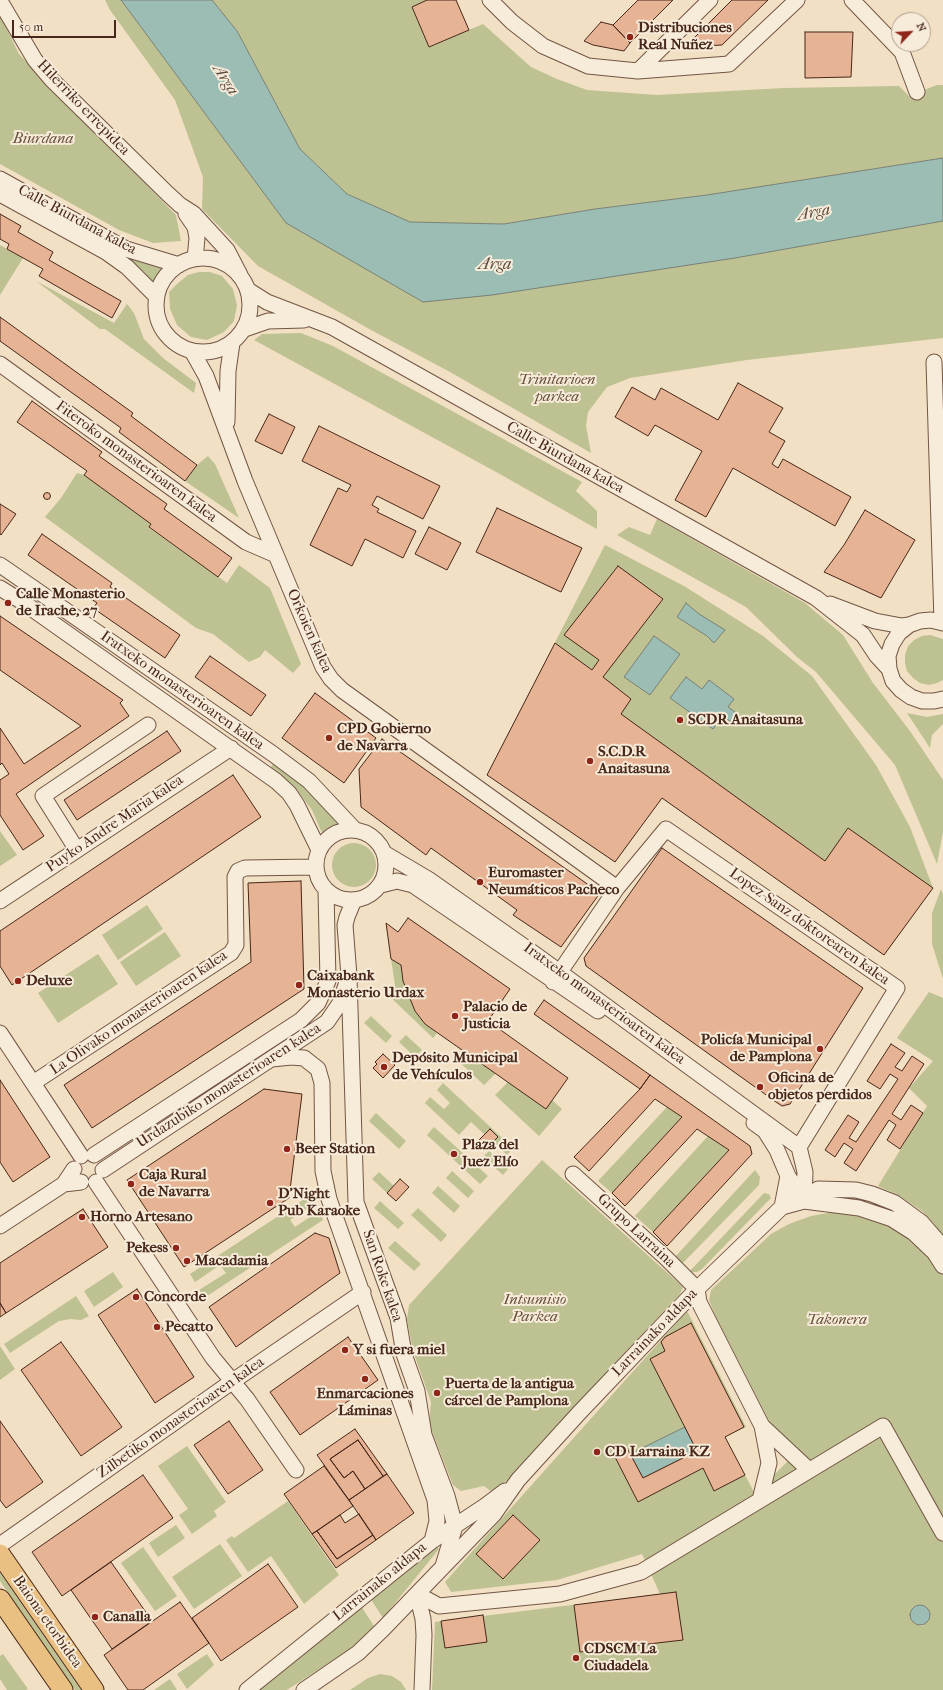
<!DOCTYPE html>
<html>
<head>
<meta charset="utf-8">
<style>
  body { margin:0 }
  #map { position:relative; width:943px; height:1690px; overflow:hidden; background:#f2e0c4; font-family:"IM FELL French Canon",serif }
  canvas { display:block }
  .north { position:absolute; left:891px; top:12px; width:40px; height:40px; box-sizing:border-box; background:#f7ebd9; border:1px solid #b19d8c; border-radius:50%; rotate:65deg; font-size:11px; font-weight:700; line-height:16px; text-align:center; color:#472719 }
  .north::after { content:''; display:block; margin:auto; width:14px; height:18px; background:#8f2418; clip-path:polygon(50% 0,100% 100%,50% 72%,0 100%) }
  .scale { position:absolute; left:12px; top:20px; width:104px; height:18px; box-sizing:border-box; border:2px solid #472719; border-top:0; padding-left:5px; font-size:12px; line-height:14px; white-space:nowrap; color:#472719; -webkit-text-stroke:3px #f7ebd9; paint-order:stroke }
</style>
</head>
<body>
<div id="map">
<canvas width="943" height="1690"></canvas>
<div class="north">N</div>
<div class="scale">50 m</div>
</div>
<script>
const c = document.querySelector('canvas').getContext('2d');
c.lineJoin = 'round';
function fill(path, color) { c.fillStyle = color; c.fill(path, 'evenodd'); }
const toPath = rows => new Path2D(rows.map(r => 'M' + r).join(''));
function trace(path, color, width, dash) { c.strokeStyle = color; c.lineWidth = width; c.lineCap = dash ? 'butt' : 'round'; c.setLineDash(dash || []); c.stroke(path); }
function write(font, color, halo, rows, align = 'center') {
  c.font = font + ' "IM FELL French Canon",serif'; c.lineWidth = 4; c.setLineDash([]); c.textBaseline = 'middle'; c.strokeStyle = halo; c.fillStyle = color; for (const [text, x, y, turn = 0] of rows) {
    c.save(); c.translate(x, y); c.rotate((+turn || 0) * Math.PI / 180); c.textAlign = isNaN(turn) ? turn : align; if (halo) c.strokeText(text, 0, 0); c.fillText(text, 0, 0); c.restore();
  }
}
const green = toPath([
  [105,0,121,0,286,223,735,258,943,221,943,338,747,360,630,378,607,387,588,412,586,426,591,453,450,372,371,330,258,266,202,209,203,177,175,100,110,10],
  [212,0,427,0,412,7,429,47,483,24,531,67,557,79,587,90,657,95,784,88,899,86,909,96,937,85,943,85,943,158,707,195,595,209,504,224,410,222,347,194,300,149,237,31],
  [0,15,19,54,176,215,181,241,153,243,119,230,0,164],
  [0,245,23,258,0,295],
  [124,252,150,264,163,267,154,283,144,272,123,257],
  [199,272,210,272,222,276,233,289,237,305,234,321,224,332,207,340,191,337,177,325,170,309,169,292,177,284,188,275],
  [36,281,114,323,127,304,134,313,144,339,163,358,196,383,194,393,105,329,100,329],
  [301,333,333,346,582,482,576,491,597,511,597,529,498,473,254,340,262,334],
  [208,456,215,464,239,518,185,481,197,465],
  [77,473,84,475,151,524,149,528,227,583,239,565,270,588,301,664,293,673,265,650,260,657,249,662,213,634,196,628,45,517,61,498],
  [657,519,805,603,843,635,873,683,910,731,943,780,943,832,937,864,895,765,816,672,797,657,746,607,617,535,629,527,650,535],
  [605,545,684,586,763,636,812,676,876,765,910,827,933,888,884,955,662,798,615,862,487,775],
  [930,635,943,639,943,680,937,683,929,685,920,683,913,678,907,671,905,663,905,655,908,646,914,640,922,636],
  [907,713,927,717,943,714,943,724,932,735,930,748],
  [274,762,304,782,340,823,322,833,312,810,294,786,271,767],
  [0,831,17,855,0,866],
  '332 865a22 22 0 1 1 44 0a22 22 0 1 1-44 0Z',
  [941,889,943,894,943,979,932,944,932,913],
  [147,905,163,929,118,960,102,935],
  [165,932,181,956,136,986,120,962],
  [98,954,118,984,58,1023,38,993],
  [391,959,401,965,403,981,415,1011,425,1024,437,1033,433,1038,387,994,395,985],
  [929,992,943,998,943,1238,934,1224,922,1211,898,1195,878,1186,927,1106,909,1088,933,1061,897,1038],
  [371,1016,392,1036,386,1043,364,1023],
  [406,1035,422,1050,415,1057,399,1042],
  [462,1050,496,1073,484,1085,454,1057],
  [508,1082,546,1108,552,1100,562,1109,539,1136,495,1095],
  [443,1083,513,1148,507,1155,493,1142,490,1129,485,1135,471,1122,459,1135,425,1103,430,1097,444,1109,450,1103,437,1090],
  [667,1107,682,1117,612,1193,598,1181],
  [376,1113,406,1141,399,1149,369,1121],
  [434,1127,488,1176,480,1184,427,1135],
  [708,1136,729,1150,653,1232,635,1216],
  [489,1151,508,1169,503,1175,483,1157],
  [542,1160,683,1287,680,1294,540,1443,514,1475,492,1492,484,1486,461,1491,453,1485,429,1424,431,1402,413,1351,407,1319,409,1305],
  [755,1170,760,1177,759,1185,680,1266,675,1257],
  [452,1171,474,1191,468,1198,446,1178],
  [379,1172,394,1186,387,1193,372,1179],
  [438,1186,460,1206,454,1213,432,1193],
  [764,1193,769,1194,771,1198,702,1269,697,1272,689,1272],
  [312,1194,316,1203,290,1220,295,1227,319,1211,323,1220,204,1298,199,1290,226,1273,220,1265,195,1282,190,1274],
  [380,1201,404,1223,398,1229,374,1208],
  [418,1208,447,1235,441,1242,411,1215],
  [839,1211,863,1213,911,1234,943,1271,943,1690,432,1690,435,1622,660,1594,642,1554,557,1580,451,1592,445,1582,687,1311,746,1427,725,1437,755,1494,789,1460,715,1315,709,1300,711,1290,771,1234,789,1224,811,1216],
  [917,1605,927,1607,923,1626,915,1624,912,1608],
  [395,1241,421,1264,414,1271,388,1248],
  [113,1272,123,1287,94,1307,84,1291],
  [76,1296,89,1316,81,1320,70,1319,59,1321,10,1353,4,1344],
  [0,1346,15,1369,0,1380],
  [187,1446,226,1502,214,1511,217,1516,192,1534,179,1515,188,1509,158,1466],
  [288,1501,339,1575,304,1604,271,1556,248,1572,226,1540,232,1536,234,1538],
  [176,1525,185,1538,158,1557,149,1543],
  [220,1544,242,1576,194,1609,172,1577],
  [436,1546,439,1549,383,1618,370,1598],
  [143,1547,177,1596,155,1611,121,1563],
  [0,1573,81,1690,75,1690,0,1581],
  [361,1606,374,1626,350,1649,287,1690,259,1690],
  [3,1654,28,1689,26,1690,7,1690,0,1679,0,1656],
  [207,1654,214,1665,187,1689,177,1674],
  [380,1674,392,1676,401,1682,406,1690,350,1690,368,1678],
  [170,1679,177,1690,154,1690]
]);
const water = toPath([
  [121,0,212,0,237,31,300,149,347,194,410,222,504,224,595,209,707,195,943,158,943,221,735,258,492,295,423,302,286,223,121,0],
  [686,603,699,614,725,630,714,643,707,636,677,617,686,603],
  [654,636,680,654,650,695,624,677,654,636],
  [686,677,702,689,709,680,734,699,728,707,739,715,733,723,722,716,713,729,670,698,686,677],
  [685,1427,697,1451,643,1478,630,1454,685,1427],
  '910 1615a10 10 0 1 1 20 0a10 10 0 1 1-20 0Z'
]);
const building = toPath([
  [427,0,456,0,469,30,429,47,412,7,427,0],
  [638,0,673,0,630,43,613,25,638,0],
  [732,0,768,0,722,45,685,47,732,0],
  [601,22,613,25,630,43,624,51,593,45,584,41,601,22],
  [805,32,853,32,851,77,805,78,805,32],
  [0,214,21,226,18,232,53,252,49,260,121,301,112,318,39,276,43,269,7,249,9,244,0,239,0,214],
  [0,317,133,413,131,416,197,465,185,481,119,432,121,428,0,341,0,317],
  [738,383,783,408,769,432,785,441,772,464,778,468,783,459,851,497,835,526,733,468,706,517,675,500,702,451,655,425,648,436,615,417,632,387,655,400,661,388,718,420,738,383],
  [32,401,102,452,99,456,167,504,164,509,232,558,218,577,149,527,151,524,84,475,87,471,17,422,32,401],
  [269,414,295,427,282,454,255,441,269,414],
  [319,426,440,486,423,519,377,496,372,505,379,509,377,512,416,531,403,558,365,539,352,566,310,545,338,488,347,492,351,485,302,461,319,426],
  '43.5 496a3.5 3.5 0 1 1 7 0a3.5 3.5 0 1 1-7 0Z',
  [0,504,16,514,1,535,0,534,0,504],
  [497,508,582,548,561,592,476,552,497,508],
  [865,510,915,540,881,598,824,572,844,545,865,510],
  [429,527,461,543,447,570,415,554,429,527],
  [42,534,112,583,110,587,180,635,165,658,93,608,97,603,28,555,42,534],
  [618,566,663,599,603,677,631,699,621,714,825,861,848,828,933,888,884,955,662,798,615,862,487,775,555,643,592,670,599,660,564,635,618,566],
  [0,616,123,700,120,703,129,716,16,794,44,836,23,850,0,815,0,780,9,774,2,763,0,765,0,728,24,764,81,726,0,670,0,616],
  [210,656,266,695,251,716,195,677,210,656],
  [315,693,376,738,344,783,282,738,315,693],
  [167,731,181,751,77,820,64,800,167,731],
  [382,739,600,893,561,947,513,915,517,910,431,848,426,855,361,807,359,769,382,739],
  [233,775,261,817,12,985,0,966,0,931,233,775],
  [662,848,863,988,790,1104,782,1106,776,1102,586,966,584,958,662,848],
  [301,881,304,989,92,1128,64,1085,251,962,248,883,301,881],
  [408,918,510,989,488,1021,568,1078,546,1109,425,1024,415,1011,403,981,401,965,391,959,386,923,398,932,408,918],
  [544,1000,650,1075,640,1089,534,1014,544,1000],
  [891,1044,905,1053,895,1067,902,1071,912,1056,924,1064,892,1114,901,1120,911,1105,923,1113,900,1149,887,1140,896,1125,889,1120,856,1171,844,1163,853,1149,844,1143,835,1157,825,1150,848,1115,859,1122,849,1138,856,1142,898,1079,890,1074,880,1089,867,1081,891,1044],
  [383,1054,395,1065,383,1078,373,1068,377,1064,375,1062,383,1054],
  [650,1075,750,1146,752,1154,667,1246,653,1232,729,1150,697,1129,625,1206,612,1193,682,1117,655,1099,589,1171,574,1157,640,1089,650,1075],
  [0,1080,50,1157,13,1182,0,1162,0,1080],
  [264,1089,302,1094,289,1198,184,1267,127,1180,264,1089],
  [490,1129,498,1137,493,1142,495,1144,489,1151,478,1141,490,1129],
  [400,1179,409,1187,396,1201,387,1193,400,1179],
  [83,1209,108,1247,6,1313,0,1303,0,1263,83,1209],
  [315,1233,329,1238,340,1273,236,1347,209,1307,315,1233],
  [137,1289,194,1377,155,1403,98,1315,137,1289],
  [0,1303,6,1313,0,1317,0,1303],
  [691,1323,744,1427,725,1437,745,1475,714,1491,703,1468,638,1502,614,1455,627,1448,643,1478,697,1451,650,1359,665,1351,661,1342,665,1337,691,1323],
  [348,1337,378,1380,300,1435,270,1392,348,1337],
  [61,1342,122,1427,81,1456,21,1370,61,1342],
  [0,1421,43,1482,6,1508,0,1500,0,1421],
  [229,1421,263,1470,228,1494,194,1445,229,1421],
  [355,1429,387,1474,383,1476,358,1440,330,1459,344,1478,353,1471,365,1489,349,1500,317,1455,355,1429],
  [358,1440,383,1476,365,1489,353,1471,344,1478,330,1459,358,1440],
  [324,1466,353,1506,312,1534,284,1494,324,1466],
  [387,1474,414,1513,376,1540,349,1500,387,1474],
  [143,1475,173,1518,62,1596,32,1552,143,1475],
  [359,1514,373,1535,337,1559,317,1531,340,1515,345,1523,359,1514],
  [513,1515,540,1540,503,1579,476,1554,513,1515],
  [317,1531,337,1559,373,1535,376,1540,336,1568,312,1534,317,1531],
  [111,1562,152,1621,112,1649,71,1590,111,1562],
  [268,1564,298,1607,221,1661,192,1618,268,1564],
  [676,1592,683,1640,580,1652,574,1605,676,1592],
  [180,1602,209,1643,143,1690,128,1690,104,1655,180,1602],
  [483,1615,487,1642,445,1648,441,1621,483,1615]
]);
const minor = toPath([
  [490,0,512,22,543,46,588,66,638,71,729,64,797,0],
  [852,0,902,52,917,92],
  [0,1,35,60,52,80,168,194,180,205,194,214,227,250,240,275],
  [638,71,710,0],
  [0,179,126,249,179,265],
  [0,194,106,252,127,267,157,297],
  [186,214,195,227,197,238,195,259],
  '156 305a47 47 0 1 1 94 0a47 47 0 1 1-94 0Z',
  [248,290,267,302,332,327,816,598,863,635,877,656,889,669],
  [245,329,268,321,304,320],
  [192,351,206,376,245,481,323,667,331,679,342,690,617,888],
  [934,362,942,622],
  [0,364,246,542,276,555],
  [227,422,228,371,232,343],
  [0,565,273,754,309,781,355,830],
  [0,588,24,603,276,781,289,793,297,805,319,850],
  [830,604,875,621,902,626,909,625],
  [943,623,931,620,920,621,909,625,899,633,892,644,888,656,889,669,893,681,901,690,911,697,922,701,934,701,943,699],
  '316 865a35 35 0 1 1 70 0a35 35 0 1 1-70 0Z',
  [77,850,43,796,148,725],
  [384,853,428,879,536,955,799,1147,805,1172,804,1201],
  [381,885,397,881,413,885,598,1011],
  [0,901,231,748],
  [349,976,356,1202,398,1318,404,1354,417,1391,424,1435,447,1496,455,1526,443,1566],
  [553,982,617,888,666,829,897,988,799,1147],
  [0,1033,81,1156],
  [272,1059,291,1057,304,1058,318,1069,322,1083,323,1171,329,1199,435,1500,437,1521,432,1541],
  [33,1083,231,953,236,945,235,877,238,871,245,868,316,867],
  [754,1123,765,1131,777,1150,788,1176,804,1201],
  [94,1155,301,1020,318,1003,328,981,326,890],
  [103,1170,327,1022,340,1003,349,976,345,925,347,917,354,900],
  [573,1174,666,1258,697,1289],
  [96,1182,213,1358,247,1399,296,1470],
  [64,1184,81,1182],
  [804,1201,859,1208,892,1219,914,1233,934,1252,943,1266],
  [782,1207,788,1176],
  [0,1226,64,1184,74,1169],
  [697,1289,699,1302,762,1426,769,1463,760,1500],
  [762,1426,809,1470],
  [0,1545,233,1381,363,1292],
  [417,1594,439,1606,560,1594,641,1572,883,1426,943,1533],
  [417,1594,423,1619,424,1635,422,1690],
  [247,1690,432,1541,485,1506,505,1491],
  [304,1690,358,1653,383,1629,494,1514,518,1480,579,1413,697,1289,782,1207,804,1201,818,1189,856,1190,872,1194,895,1203,921,1222,943,1247]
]);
const major = toPath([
  [0,1554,94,1690],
  [0,1599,63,1690]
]);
const markers = [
  [630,37,4,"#8f2418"],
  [8,603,4,"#8f2418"],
  [680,720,4,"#8f2418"],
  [329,738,4,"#8f2418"],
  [590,761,4,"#8f2418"],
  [480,882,4,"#8f2418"],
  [18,981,4,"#8f2418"],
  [299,985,4,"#8f2418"],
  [455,1016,4,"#8f2418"],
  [820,1049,4,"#8f2418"],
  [384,1067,4,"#8f2418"],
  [760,1087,4,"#8f2418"],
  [287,1149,4,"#8f2418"],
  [454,1154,4,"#8f2418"],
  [131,1184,4,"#8f2418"],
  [270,1203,4,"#8f2418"],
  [82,1217,4,"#8f2418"],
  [176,1248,4,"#8f2418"],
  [187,1261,4,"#8f2418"],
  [136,1297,4,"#8f2418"],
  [157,1327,4,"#8f2418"],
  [345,1350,4,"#8f2418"],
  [365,1379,4,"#8f2418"],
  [437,1393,4,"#8f2418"],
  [597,1452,4,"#8f2418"],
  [95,1617,4,"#8f2418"],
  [576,1658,4,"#8f2418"]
];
const poiNames = [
  ["Distribuciones",638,28],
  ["Real Nuñez",638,45],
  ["Calle Monasterio",16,594],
  ["de Irache, 27",16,611],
  ["SCDR Anaitasuna",688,720],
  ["CPD Gobierno",337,729],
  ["de Navarra",337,746],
  ["S.C.D.R",598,752],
  ["Anaitasuna",598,769],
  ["Euromaster",488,873],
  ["Neumáticos Pacheco",488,890],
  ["Caixabank",307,976],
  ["Monasterio Urdax",307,993],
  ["Deluxe",26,981],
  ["Palacio de",463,1007],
  ["Justicia",463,1024],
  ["Policía Municipal",812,1040,"right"],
  ["de Pamplona",812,1057,"right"],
  ["Depósito Municipal",392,1058],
  ["de Vehículos",392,1075],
  ["Oficina de",768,1078],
  ["objetos perdidos",768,1095],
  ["Plaza del",462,1145],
  ["Juez Elío",462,1162],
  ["Beer Station",295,1149],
  ["Caja Rural",139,1175],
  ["de Navarra",139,1192],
  ["D'Night",278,1194],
  ["Pub Karaoke",278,1211],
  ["Horno Artesano",90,1217],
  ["Pekess",168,1248,"right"],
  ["Macadamia",195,1261],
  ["Concorde",144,1297],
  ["Pecatto",165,1327],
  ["Y si fuera miel",353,1350],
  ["Puerta de la antigua",445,1384],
  ["cárcel de Pamplona",445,1401],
  ["Enmarcaciones",365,1394,"center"],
  ["Láminas",365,1411,"center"],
  ["CD Larraina KZ",605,1452],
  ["Canalla",103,1617],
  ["CDSCM La",584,1649],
  ["Ciudadela",584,1666]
];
const streetNames = [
  ["Hilerriko errepidea",83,108,46],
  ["Calle Biurdana kalea",77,220,28],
  ["Calle Biurdana kalea",565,458,29],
  ["Fiteroko monasterioaren kalea",136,462,36],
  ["Orkoien kalea",309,631,66],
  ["Iratxeko monasterioaren kalea",182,691,35],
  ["Puyko Andre Maria kalea",115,824,-34],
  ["Lopez-Sanz doktorearen kalea",809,927,35],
  ["Iratxeko monasterioaren kalea",604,1004,36],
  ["La Olivako monasterioaren kalea",139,1013,-34],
  ["Urdazubiko monasterioaren kalea",229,1086,-33],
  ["Grupo Larraina",636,1231,43],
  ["San Roke kalea",382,1276,71],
  ["Larrainako aldapa",655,1333,-46],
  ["Zilbetiko monasterioaren kalea",181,1418,-35],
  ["Larrainako aldapa",380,1582,-39],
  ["Baiona etorbidea",47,1622,55]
];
const parkNames = [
  ["Biurdana",43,139],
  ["Trinitarioen",557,380],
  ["parkea",557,397],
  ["Intsumisio",535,1300],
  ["Parkea",535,1317],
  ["Takonera",837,1320]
];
const waterNames = [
  ["Arga",225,80,58],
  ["Arga",814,213,-10],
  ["Arga",495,265]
];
fill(green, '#bec191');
fill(water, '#9bbdb4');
trace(water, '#798176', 1);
fill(building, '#e6b394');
trace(building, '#472719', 1);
trace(minor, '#725544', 17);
trace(major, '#472719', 21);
trace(minor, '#f7ebd9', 15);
trace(major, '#e9c082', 19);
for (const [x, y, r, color] of markers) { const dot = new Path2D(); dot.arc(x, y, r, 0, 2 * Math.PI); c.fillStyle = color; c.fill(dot); trace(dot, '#f7ebd9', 1.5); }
write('bold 15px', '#472719', '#f7ebd9', poiNames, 'left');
write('15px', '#472719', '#f7ebd9', streetNames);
write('italic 15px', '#654e37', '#f7ebd9', parkNames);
write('italic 16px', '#5c4c40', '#f7ebd9', waterNames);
</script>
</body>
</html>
